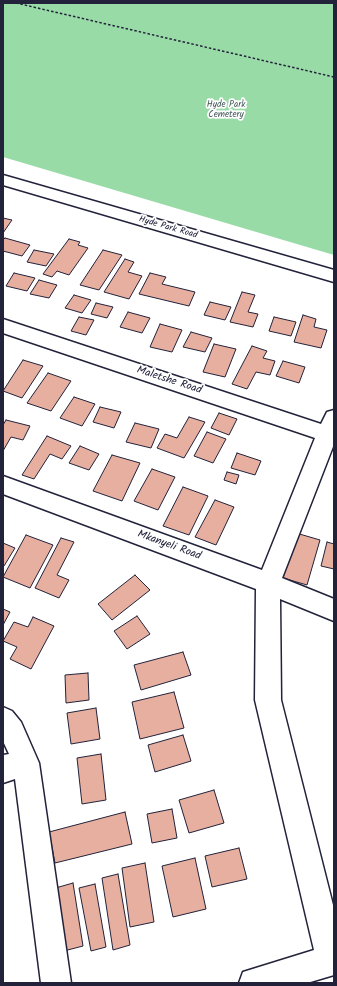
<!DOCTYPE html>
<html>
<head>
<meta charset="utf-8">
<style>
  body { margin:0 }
  #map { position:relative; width:337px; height:986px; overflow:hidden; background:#fff; font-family:Kalam,sans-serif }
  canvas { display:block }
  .frame { position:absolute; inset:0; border:4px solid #22223b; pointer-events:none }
</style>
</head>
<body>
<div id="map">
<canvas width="337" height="986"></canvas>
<div class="frame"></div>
</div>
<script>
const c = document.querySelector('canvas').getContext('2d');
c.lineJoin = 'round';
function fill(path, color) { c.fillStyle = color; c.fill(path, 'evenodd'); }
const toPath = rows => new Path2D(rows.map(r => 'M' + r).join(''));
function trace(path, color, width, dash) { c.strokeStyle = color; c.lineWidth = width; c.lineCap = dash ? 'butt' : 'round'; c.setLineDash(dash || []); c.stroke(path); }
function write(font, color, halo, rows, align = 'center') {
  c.font = font + ' Kalam,sans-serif'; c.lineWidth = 3.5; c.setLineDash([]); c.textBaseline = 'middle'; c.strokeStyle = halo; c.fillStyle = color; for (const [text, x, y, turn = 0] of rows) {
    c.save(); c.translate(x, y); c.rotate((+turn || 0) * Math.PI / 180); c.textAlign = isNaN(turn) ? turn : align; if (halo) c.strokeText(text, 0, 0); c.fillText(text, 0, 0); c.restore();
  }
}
const green = toPath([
  [3,3,334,3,334,255,3,157]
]);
const building = toPath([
  [3,218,12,220,3,233,3,218],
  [5,238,30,245,22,256,3,251,3,240,5,238],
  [69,239,80,242,78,245,88,248,69,275,57,271,52,277,43,274,69,239],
  [34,250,54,254,46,266,27,262,34,250],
  [103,250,122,255,99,290,80,285,103,250],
  [125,259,134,262,128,272,142,276,129,299,104,292,125,259],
  [14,273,35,278,27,291,6,286,14,273],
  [150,273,166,277,162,284,195,292,189,306,139,294,150,273],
  [39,280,57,285,49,298,30,294,39,280],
  [242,292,255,295,248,312,258,314,253,327,230,322,242,292],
  [74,295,91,300,82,313,65,308,74,295],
  [210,302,231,307,225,320,204,315,210,302],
  [96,303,113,307,107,318,91,314,96,303],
  [128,312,150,318,142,333,120,327,128,312],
  [303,315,316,319,314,327,327,330,321,348,294,342,303,315],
  [79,317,94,320,86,335,71,331,79,317],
  [274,317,296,322,291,336,269,331,274,317],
  [160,324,182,330,172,352,150,347,160,324],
  [191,332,212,338,205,352,183,347,191,332],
  [214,344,236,349,225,377,203,372,214,344],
  [252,346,267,351,263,358,275,361,270,375,256,372,247,389,232,384,252,346],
  [23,360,43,366,22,398,3,391,23,360],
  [283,361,305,367,299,383,276,376,283,361],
  [48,373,71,381,51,411,27,403,48,373],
  [74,397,95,404,82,426,60,418,74,397],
  [100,407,121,412,114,428,93,422,100,407],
  [219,413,237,419,229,435,211,428,219,413],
  [189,417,205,422,184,458,157,448,165,434,177,438,189,417],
  [6,420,30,426,23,440,11,437,3,451,3,425,6,420],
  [135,423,159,429,151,448,126,442,135,423],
  [207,432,226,439,213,463,194,456,207,432],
  [47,436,71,446,62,459,50,454,34,479,22,475,47,436],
  [80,446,99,454,89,470,69,463,80,446],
  [237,453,261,461,255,475,231,468,237,453],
  [112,455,140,463,122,501,93,491,112,455],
  [152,469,175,477,158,510,134,501,152,469],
  [227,472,239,475,236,484,224,480,227,472],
  [183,487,208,496,189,535,163,526,183,487],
  [215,500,234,507,216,545,195,537,215,500],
  [296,533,320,540,307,585,283,578,296,533],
  [26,535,53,545,30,588,3,577,26,535],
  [61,538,74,542,57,575,69,580,59,598,35,588,61,538],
  [327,542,334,544,334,569,321,566,327,542],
  [3,543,15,548,4,566,3,566,3,543],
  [135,575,150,590,112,620,98,604,135,575],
  [3,609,10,612,3,625,3,609],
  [137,616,150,634,127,649,114,631,137,616],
  [33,617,54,626,31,669,10,659,17,647,3,641,14,622,28,627,33,617],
  [183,652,191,675,141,690,134,665,183,652],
  [88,673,89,700,66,703,65,675,88,673],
  [174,692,184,728,140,739,132,702,174,692],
  [96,708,100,739,71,744,67,713,96,708],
  [183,735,191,761,155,772,148,745,183,735],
  [101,754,106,800,82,804,77,758,101,754],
  [214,790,224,823,189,833,179,800,214,790],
  [172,809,177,838,152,843,147,814,172,809],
  [125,812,132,844,55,863,49,832,125,812],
  [239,848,247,879,212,887,205,856,239,848],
  [195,858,206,909,173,917,162,866,195,858],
  [145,863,154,922,130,927,122,868,145,863],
  [118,874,130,945,113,950,102,878,118,874],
  [73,883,83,946,60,952,52,889,73,883],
  [95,884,106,947,91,951,79,888,95,884]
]);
const path = toPath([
  [16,3,334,77]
]);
const minor = toPath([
  [3,175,334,270,334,282,3,185,3,175],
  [3,319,321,424,327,412,334,410,334,444,282,578,334,599,334,621,280,599,281,700,334,909,334,975,307,983,239,983,243,972,314,950,255,700,256,589,3,494,3,476,262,570,315,438,3,333,3,319],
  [3,707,12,711,21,722,39,763,71,983,41,983,15,779,3,783,3,755,9,754,3,741,3,707]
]);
const farParknames = [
  ["Hyde Park",226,105],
  ["Cemetery",226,115]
];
const farStreetnames = [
  ["Hyde Park Road",168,228,16]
];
const streetNames = [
  ["Maletshe Road",169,381,18],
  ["Mkanyeli Road",169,546,20]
];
fill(green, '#99dba6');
fill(building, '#e7af9f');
trace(building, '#22223b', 1);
trace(minor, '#22223b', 3);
trace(path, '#22223b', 1.5, [2.5, 2]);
fill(minor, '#fff');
write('9px', '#465a5b', '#fff', farParknames);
write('9px', '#22223b', '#fff', farStreetnames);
write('11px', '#22223b', '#fff', streetNames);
</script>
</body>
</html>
